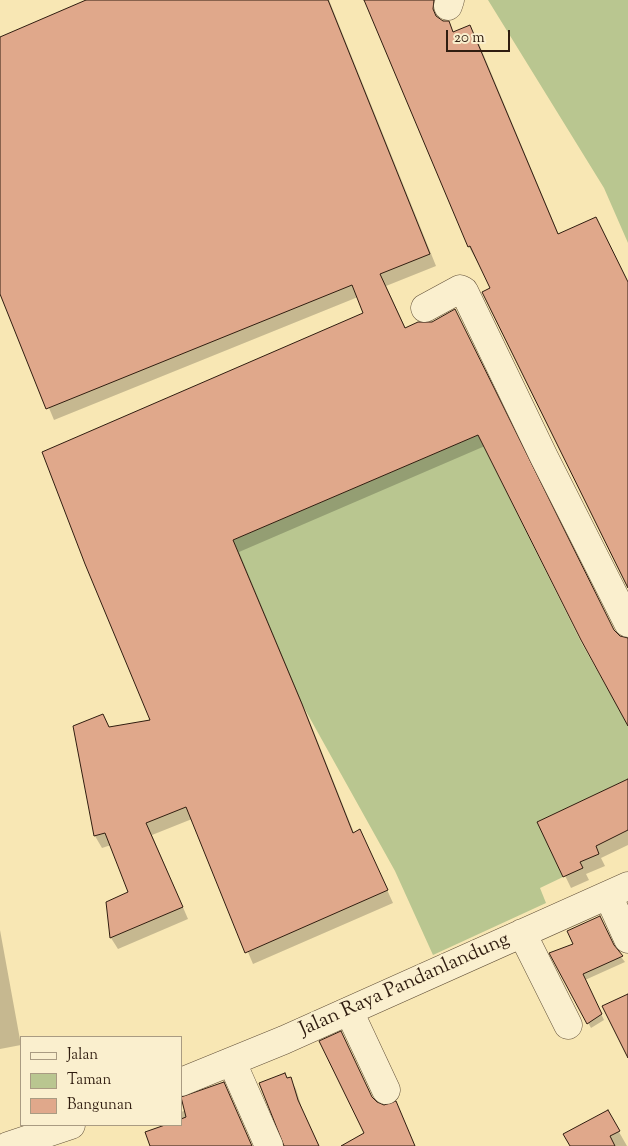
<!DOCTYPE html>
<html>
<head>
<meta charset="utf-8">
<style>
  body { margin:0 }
  #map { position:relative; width:628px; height:1146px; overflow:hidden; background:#f8e7b4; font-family:"Sorts Mill Goudy",serif }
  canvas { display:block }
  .legend { position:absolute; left:20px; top:1036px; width:162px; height:90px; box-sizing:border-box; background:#faefce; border:1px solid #a99b82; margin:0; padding:6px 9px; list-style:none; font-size:15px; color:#301d10 }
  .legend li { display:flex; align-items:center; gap:10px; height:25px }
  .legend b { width:25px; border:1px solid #a99b82 }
  .scale { position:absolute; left:446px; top:30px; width:64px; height:22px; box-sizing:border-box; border:2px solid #301d10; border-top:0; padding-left:6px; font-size:15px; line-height:18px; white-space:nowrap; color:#301d10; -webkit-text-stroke:4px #faefce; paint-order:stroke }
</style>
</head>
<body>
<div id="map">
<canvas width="628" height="1146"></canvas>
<ul class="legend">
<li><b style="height:6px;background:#faefce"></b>Jalan</li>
<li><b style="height:14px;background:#b9c690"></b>Taman</li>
<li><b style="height:14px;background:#e0a88b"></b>Bangunan</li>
</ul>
<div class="scale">20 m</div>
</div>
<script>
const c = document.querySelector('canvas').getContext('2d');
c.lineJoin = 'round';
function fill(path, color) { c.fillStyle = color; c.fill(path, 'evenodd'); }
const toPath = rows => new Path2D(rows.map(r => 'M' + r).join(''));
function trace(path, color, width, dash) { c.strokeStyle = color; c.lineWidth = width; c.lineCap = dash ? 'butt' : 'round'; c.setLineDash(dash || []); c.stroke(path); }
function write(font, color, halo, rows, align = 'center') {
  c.font = font + ' "Sorts Mill Goudy",serif'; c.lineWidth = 5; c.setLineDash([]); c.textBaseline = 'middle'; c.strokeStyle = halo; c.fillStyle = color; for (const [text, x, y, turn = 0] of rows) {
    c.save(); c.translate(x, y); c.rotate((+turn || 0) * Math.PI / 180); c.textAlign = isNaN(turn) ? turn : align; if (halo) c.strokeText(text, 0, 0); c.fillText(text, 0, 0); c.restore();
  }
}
const green = toPath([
  [488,0,628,0,628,243,604,188],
  [478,435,581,642,628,725,628,779,538,822,563,877,540,888,546,903,433,955,395,871,302,704,233,540]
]);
const shadow = toPath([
  [89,0,329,0,436,266,386,286,406,329,615,634,628,640,628,724,485,446,239,552,308,717,354,833,366,843,393,903,253,964,192,819,152,835,188,919,118,949,111,938,107,903,129,892,111,845,102,848,95,836,74,727,103,715,110,728,151,721,86,564,365,314,358,297,54,420,0,291,0,38],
  [366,0,449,0,439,14,439,19,448,22,454,33,470,27,477,39,559,235,596,218,628,282,628,585,492,289,469,247],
  [628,780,628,845,601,858,605,866,586,874,589,880,571,888,539,822],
  [0,930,21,1045,0,1049],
  [614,948,625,962,585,980,604,1020,591,1028,551,954],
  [290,1078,296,1089,303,1112,319,1146,286,1146,287,1080],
  [229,1094,252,1146,151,1146,147,1133,169,1125,181,1125,181,1112],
  [607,1111,627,1146,571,1146]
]);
const building = toPath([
  [86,0,328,0,430,254,380,274,405,328,418,322,432,322,455,309,614,630,620,636,628,638,628,726,581,640,478,435,233,540,302,704,353,833,360,829,388,890,245,953,186,807,146,823,183,907,110,938,106,902,128,892,105,833,94,836,73,726,103,714,109,727,150,720,85,564,42,452,363,313,352,285,46,409,0,294,0,37,86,0],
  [364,0,434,0,433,9,436,16,443,21,449,21,453,32,470,25,558,234,596,217,628,282,628,588,482,292,490,288,470,246,468,247,364,0],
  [628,779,628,830,596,846,599,854,580,862,583,868,563,877,537,822,628,779],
  [600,916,614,945,623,956,583,974,602,1014,587,1024,549,953,573,944,567,931,600,916],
  [628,994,628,1058,602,1006,628,994],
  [341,1031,372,1097,377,1102,384,1105,396,1101,415,1146,341,1146,364,1133,319,1041,341,1031],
  [285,1073,287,1078,291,1077,298,1100,319,1146,284,1146,259,1083,285,1073],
  [224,1082,252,1146,150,1146,145,1132,165,1125,181,1125,181,1119,186,1117,181,1097,224,1082],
  [608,1110,620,1131,610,1136,615,1146,570,1146,563,1134,608,1110]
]);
const minor = toPath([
  [448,6,450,0],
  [425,308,460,289,464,291,544,457,628,623],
  [608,895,628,939],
  [522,933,568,1025],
  [349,1011,386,1090],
  [232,1062,269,1146],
  [181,1082,284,1040,628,886],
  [8,1146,71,1125]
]);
const streetNames = [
  ["Jalan Raya Pandanlandung",405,986,-24]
];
fill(green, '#b9c690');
fill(shadow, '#0003');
fill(building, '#e0a88b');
trace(building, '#301d10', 1);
trace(minor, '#625039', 29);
trace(minor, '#faefce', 28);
write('20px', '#301d10', '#faefce', streetNames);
</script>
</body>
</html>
